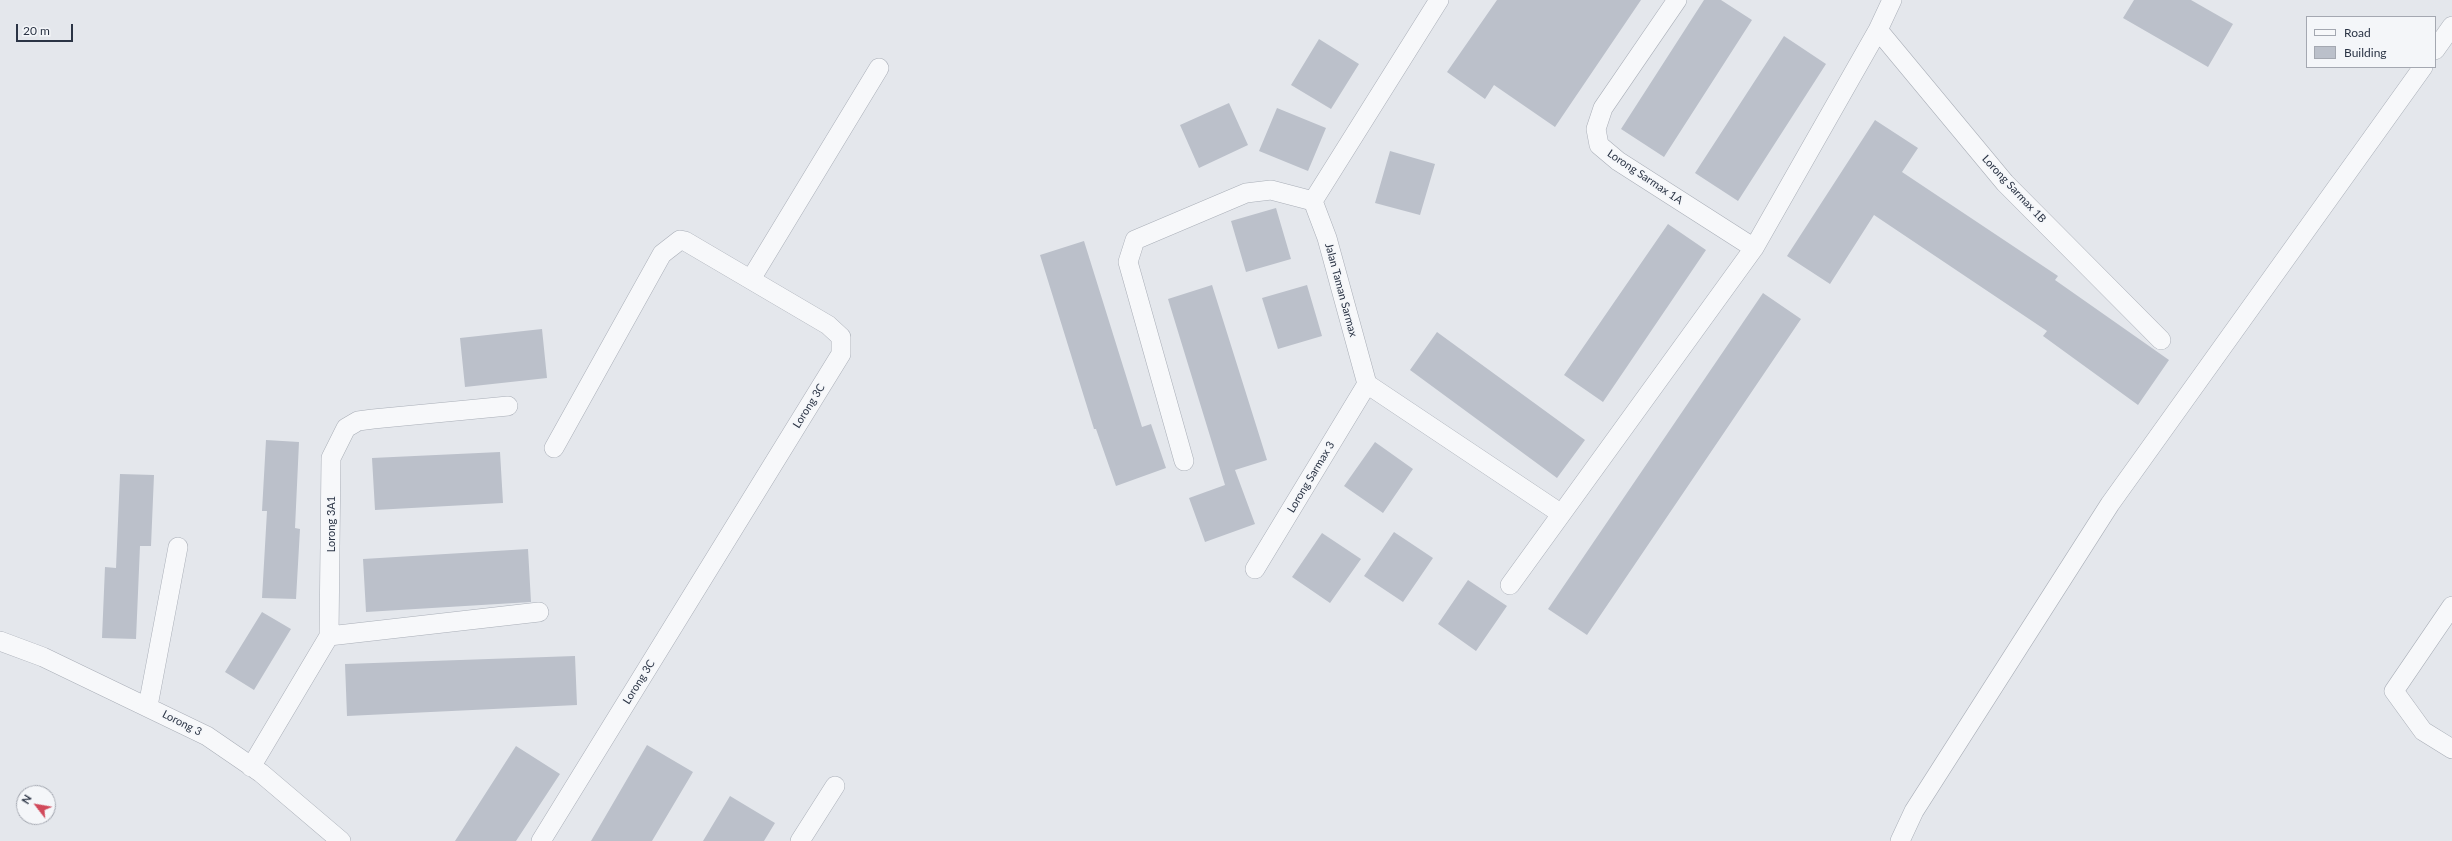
<!DOCTYPE html>
<html>
<head>
<meta charset="utf-8">
<style>
  body { margin:0 }
  #map { position:relative; width:2452px; height:841px; overflow:hidden; background:#e4e7ec; font-family:Lato,sans-serif }
  canvas { display:block }
  .legend { position:absolute; left:2306px; top:16px; width:130px; height:52px; box-sizing:border-box; background:#f4f6f9; border:1px solid #a4a8b1; margin:0; padding:5px 7px; list-style:none; font-size:12px; color:#2b3445 }
  .legend li { display:flex; align-items:center; gap:8px; height:20px }
  .legend b { width:20px; border:1px solid #a4a8b1 }
  .north { position:absolute; left:16px; top:785px; width:40px; height:40px; box-sizing:border-box; background:#f4f6f9; border:1px solid #a4a8b1; border-radius:50%; rotate:301deg; font-size:11px; font-weight:700; line-height:16px; text-align:center; color:#2b3445 }
  .north::after { content:''; display:block; margin:auto; width:14px; height:18px; background:#d1495b; clip-path:polygon(50% 0,100% 100%,50% 72%,0 100%) }
  .scale { position:absolute; left:16px; top:24px; width:57px; height:18px; box-sizing:border-box; border:2px solid #2b3445; border-top:0; padding-left:5px; font-size:12px; line-height:14px; white-space:nowrap; color:#2b3445; -webkit-text-stroke:3px #f4f6f9; paint-order:stroke }
</style>
</head>
<body>
<div id="map">
<canvas width="2452" height="841"></canvas>
<ul class="legend">
<li><b style="height:5px;background:#f7f8fa"></b>Road</li>
<li><b style="height:11px;background:#bbc0ca"></b>Building</li>
</ul>
<div class="north">N</div>
<div class="scale">20 m</div>
</div>
<script>
const c = document.querySelector('canvas').getContext('2d');
c.lineJoin = 'round';
function fill(path, color) { c.fillStyle = color; c.fill(path, 'evenodd'); }
const toPath = rows => new Path2D(rows.map(r => 'M' + r).join(''));
function trace(path, color, width, dash) { c.strokeStyle = color; c.lineWidth = width; c.lineCap = dash ? 'butt' : 'round'; c.setLineDash(dash || []); c.stroke(path); }
function write(font, color, halo, rows, align = 'center') {
  c.font = font + ' Lato,sans-serif'; c.lineWidth = 3; c.setLineDash([]); c.textBaseline = 'middle'; c.strokeStyle = halo; c.fillStyle = color; for (const [text, x, y, turn = 0] of rows) {
    c.save(); c.translate(x, y); c.rotate((+turn || 0) * Math.PI / 180); c.textAlign = isNaN(turn) ? turn : align; if (halo) c.strokeText(text, 0, 0); c.fillText(text, 0, 0); c.restore();
  }
}
const building = toPath([
  [1497,0,1641,0,1555,127,1494,85,1485,99,1447,72],
  [1704,0,1721,0,1752,20,1664,157,1621,129],
  [2134,0,2191,0,2233,24,2208,67,2123,18],
  [1784,36,1826,64,1738,201,1695,173],
  [1319,39,1359,64,1331,109,1291,85],
  [1229,103,1248,145,1199,168,1180,125],
  [1277,108,1326,128,1308,171,1259,151],
  [1875,120,1918,148,1902,172,2058,276,2055,280,2169,360,2138,405,2043,336,2047,331,1874,215,1830,284,1787,256],
  [1390,151,1435,164,1420,215,1375,203],
  [1276,208,1291,259,1246,272,1231,221],
  [1668,224,1706,250,1603,402,1564,375],
  [1084,241,1142,427,1151,424,1166,468,1116,486,1096,429,1094,429,1040,255],
  [1212,285,1267,460,1235,470,1255,524,1205,542,1189,498,1225,485,1168,299],
  [1307,285,1322,336,1278,349,1262,298],
  [1763,293,1801,319,1587,635,1548,609],
  [542,329,547,378,465,387,460,338],
  [1437,332,1585,440,1557,478,1410,370],
  [266,440,299,442,295,528,300,529,296,599,262,598,267,511,262,511],
  [1375,442,1413,469,1383,513,1344,486],
  [500,452,503,503,375,510,372,458],
  [120,474,154,475,151,546,140,546,136,639,102,638,105,567,116,568],
  [1394,532,1433,558,1403,602,1364,576],
  [1322,533,1361,559,1330,603,1292,577],
  [528,549,531,602,366,612,363,559],
  [1468,580,1507,606,1476,651,1438,624],
  [262,612,291,629,254,690,225,672],
  [575,656,577,705,347,716,345,664],
  [647,745,693,772,652,841,591,841],
  [516,746,560,774,516,841,455,841],
  [730,796,775,823,764,841,703,841]
]);
const minor = toPath([
  [1439,0,1313,201,1327,238,1367,384,1560,513],
  [1677,0,1603,108,1596,129,1599,145,1618,161,1754,248],
  [1878,30,2005,183,2161,340],
  [2435,50,2452,26],
  [751,279,879,68],
  [1184,461,1128,262,1135,240,1246,193,1271,190,1313,201],
  [1255,569,1367,384],
  [1510,585,1754,248,1878,30,1892,0],
  [2452,606,2394,691,2423,731,2452,749],
  [329,636,539,612],
  [0,641,43,657,207,736,261,773,341,841],
  [148,706,178,547],
  [251,767,329,636,331,458,346,428,358,421,373,419,508,406],
  [541,841,841,354,841,337,828,325,685,241,680,240,662,254,554,448],
  [800,841,835,786],
  [1900,841,1914,811,2110,504,2423,67]
]);
const streetNames = [
  ["Lorong Sarmax 1A",1645,177,34],
  ["Lorong Sarmax 1B",2014,189,47],
  ["Jalan Taman Sarmax",1341,290,75],
  ["Lorong 3C",809,406,-58],
  ["Lorong Sarmax 3",1311,477,-59],
  ["Lorong 3A1",331,524,-90],
  ["Lorong 3C",639,682,-58],
  ["Lorong 3",182,723,27]
];
fill(building, '#bbc0ca');
trace(minor, '#a9aeb7', 20);
trace(minor, '#f7f8fa', 19);
write('11px', '#2b3445', '#f4f6f9', streetNames);
</script>
</body>
</html>
